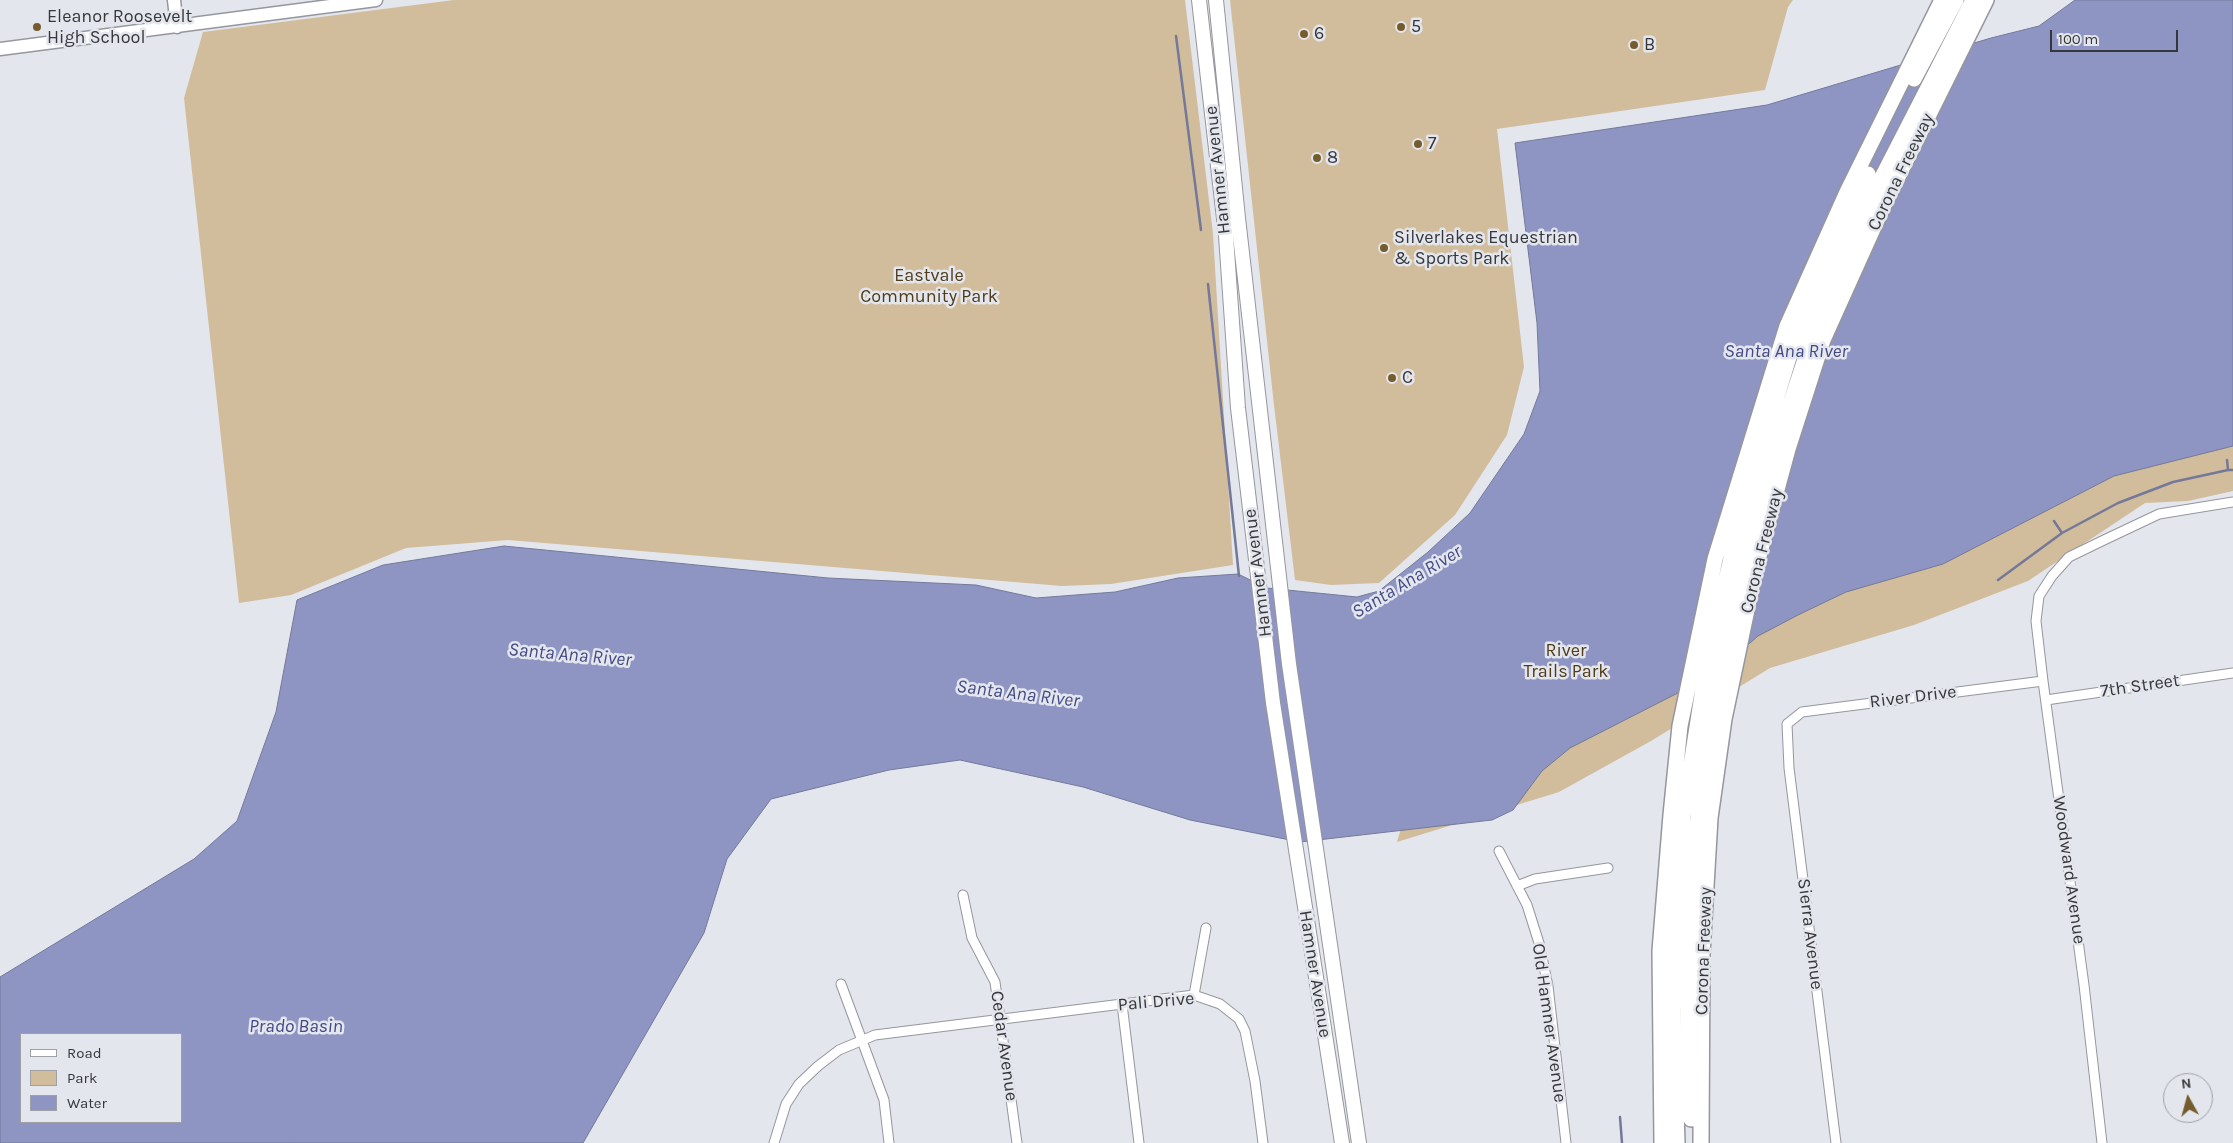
<!DOCTYPE html>
<html>
<head>
<meta charset="utf-8">
<style>
  body { margin:0 }
  #map { position:relative; width:2233px; height:1143px; overflow:hidden; background:#e4e6ee; font-family:Karla,sans-serif }
  canvas { display:block }
  .legend { position:absolute; left:20px; top:1033px; width:162px; height:90px; box-sizing:border-box; background:#e4e6ee; border:1px solid #9ea0a6; margin:0; padding:6px 9px; list-style:none; font-size:15px; color:#36373a }
  .legend li { display:flex; align-items:center; gap:10px; height:25px }
  .legend b { width:25px; border:1px solid #9ea0a6 }
  .north { position:absolute; left:2163px; top:1073px; width:50px; height:50px; box-sizing:border-box; background:#e4e6ee; border:1px solid #9ea0a6; border-radius:50%; rotate:353deg; font-size:14px; font-weight:700; line-height:20px; text-align:center; color:#36373a }
  .north::after { content:''; display:block; margin:auto; width:18px; height:22px; background:#755c2d; clip-path:polygon(50% 0,100% 100%,50% 72%,0 100%) }
  .scale { position:absolute; left:2050px; top:30px; width:128px; height:22px; box-sizing:border-box; border:2px solid #36373a; border-top:0; padding-left:6px; font-size:15px; line-height:18px; white-space:nowrap; color:#36373a; -webkit-text-stroke:4px #e4e6ee; paint-order:stroke }
</style>
</head>
<body>
<div id="map">
<canvas width="2233" height="1143"></canvas>
<ul class="legend">
<li><b style="height:6px;background:#fff"></b>Road</li>
<li><b style="height:14px;background:#d1bd9b"></b>Park</li>
<li><b style="height:14px;background:#8e95c3"></b>Water</li>
</ul>
<div class="north">N</div>
<div class="scale">100 m</div>
</div>
<script>
const c = document.querySelector('canvas').getContext('2d');
c.lineJoin = 'round';
function fill(path, color) { c.fillStyle = color; c.fill(path, 'evenodd'); }
const toPath = rows => new Path2D(rows.map(r => 'M' + r).join(''));
function trace(path, color, width, dash) { c.strokeStyle = color; c.lineWidth = width; c.lineCap = dash ? 'butt' : 'round'; c.setLineDash(dash || []); c.stroke(path); }
function write(font, color, halo, rows, align = 'center') {
  c.font = font + ' Karla,sans-serif'; c.lineWidth = 5; c.setLineDash([]); c.textBaseline = 'middle'; c.strokeStyle = halo; c.fillStyle = color; for (const [text, x, y, turn = 0] of rows) {
    c.save(); c.translate(x, y); c.rotate((+turn || 0) * Math.PI / 180); c.textAlign = isNaN(turn) ? turn : align; if (halo) c.strokeText(text, 0, 0); c.fillText(text, 0, 0); c.restore();
  }
}
const green = toPath([
  [454,0,1185,0,1213,234,1233,565,1111,584,1062,586,508,540,406,548,291,595,239,603,184,98,203,32],
  [1230,0,1793,0,1788,7,1765,90,1497,129,1524,367,1507,435,1455,515,1379,583,1331,585,1295,580,1274,405],
  [2233,408,2233,491,2188,501,2145,503,2028,581,1914,625,1770,668,1651,741,1559,792,1397,842,1473,586]
]);
const water = toPath([
  [2075,0,2233,0,2233,446,2114,476,1943,564,1846,592,1798,615,1758,636,1713,675,1570,748,1542,771,1513,810,1492,820,1300,842,1190,820,1083,787,960,760,889,770,771,799,727,859,704,933,583,1143,0,1143,0,977,194,859,237,821,276,712,297,600,383,565,504,546,828,578,976,585,1036,598,1115,592,1178,578,1238,574,1267,588,1357,597,1379,591,1428,552,1470,513,1524,434,1540,391,1537,323,1515,143,1767,105,1991,38,2039,26,2075,0],
  [21,1034,181,1034,181,1122,21,1122,21,1034]
]);
const stream = toPath([
  [1176,36,1201,230],
  [1208,284,1239,576],
  [2227,460,2228,470,2233,470],
  [2062,533,2118,503,2173,482,2228,470],
  [1998,580,2062,533,2054,521],
  [1620,1117,1622,1143]
]);
const street = toPath([
  [2046,700,2233,673],
  [1499,851,1527,905,1539,943,1548,986,1566,1143],
  [1517,886,1535,879,1608,868],
  [963,895,972,938,995,982,1017,1143],
  [841,984,884,1100,889,1143],
  [1194,995,1206,928],
  [1122,1004,1139,1143],
  [774,1143,786,1104,799,1084,818,1066,839,1050,875,1035,1194,995,1220,1004,1239,1019,1245,1031,1255,1081,1263,1143],
  [1836,1143,1789,768,1787,724,1802,712,2043,681],
  [2102,1143,2084,985,2043,681,2036,621,2039,596,2052,576,2069,557,2104,540,2159,514,2233,502]
]);
const secondary = toPath([
  [174,0,177,27],
  [0,49,376,0]
]);
const primary = toPath([
  [1199,0,1226,236,1238,408,1273,703,1342,1143],
  [1216,0,1238,218,1289,664,1359,1143]
]);
const highway = toPath([
  [1914,79,1956,0],
  [1691,1119,1688,1004,1691,886,1703,771,1726,637,1758,502,1811,341,1875,191,1973,0],
  [1662,1143,1660,951,1671,815,1680,726,1715,559,1787,326,1847,192,1942,0],
  [1677,1143,1673,1008,1676,919,1683,816,1709,651,1744,504,1789,357,1868,174],
  [1701,1143,1702,954,1710,818,1724,719,1756,567,1788,449,1823,340,1882,209,1986,0]
]);
const markers = [
  [37,27,5,"#755c2d"],
  [1401,27,5,"#755c2d"],
  [1304,34,5,"#755c2d"],
  [1634,45,5,"#755c2d"],
  [1418,144,5,"#755c2d"],
  [1317,158,5,"#755c2d"],
  [1384,248,5,"#755c2d"],
  [1392,378,5,"#755c2d"]
];
const poiNames = [
  ["Eleanor Roosevelt",47,17],
  ["High School",47,38],
  ["5",1411,27],
  ["6",1314,34],
  ["B",1644,45],
  ["7",1428,144],
  ["8",1327,158],
  ["Silverlakes Equestrian",1394,238],
  ["& Sports Park",1394,259],
  ["C",1402,378]
];
const streetNames = [
  ["Hamner Avenue",1218,170,-96],
  ["Corona Freeway",1901,172,-64],
  ["Corona Freeway",1762,551,-76],
  ["Hamner Avenue",1258,573,-97],
  ["7th Street",2140,686,-8],
  ["River Drive",1913,697,-7],
  ["Woodward Avenue",2069,870,82],
  ["Sierra Avenue",1810,934,83],
  ["Corona Freeway",1704,951,-88],
  ["Hamner Avenue",1315,974,81],
  ["Pali Drive",1156,1002,-5],
  ["Old Hamner Avenue",1549,1023,82],
  ["Cedar Avenue",1004,1046,82]
];
const parkNames = [
  ["Eastvale",929,276],
  ["Community Park",929,297],
  ["River",1566,651],
  ["Trails Park",1566,672]
];
const waterNames = [
  ["Santa Ana River",1786,352],
  ["Santa Ana River",1407,582,-31],
  ["Santa Ana River",570,655,5],
  ["Santa Ana River",1018,694,7],
  ["Prado Basin",296,1027]
];
fill(green, '#d1bd9b');
fill(water, '#8e95c3');
trace(water, '#74799a', 1);
trace(stream, '#74799a', 2.5);
trace(street, '#95969e', 11);
trace(secondary, '#95969e', 15);
trace(primary, '#95969e', 16);
trace(highway, '#95969e', 18);
trace(street, '#fff', 9);
trace(secondary, '#fff', 12);
trace(primary, '#fff', 14);
trace(highway, '#fff', 15);
for (const [x, y, r, color] of markers) { const dot = new Path2D(); dot.arc(x, y, r, 0, 2 * Math.PI); c.fillStyle = color; c.fill(dot); trace(dot, '#e4e6ee', 2); }
write('18px', '#36373a', '#e4e6ee', poiNames, 'left');
write('18px', '#36373a', '#e4e6ee', streetNames);
write('18px', '#4f3b17', '#e4e6ee', parkNames);
write('italic 19px', '#434984', '#e4e6ee', waterNames);
</script>
</body>
</html>
